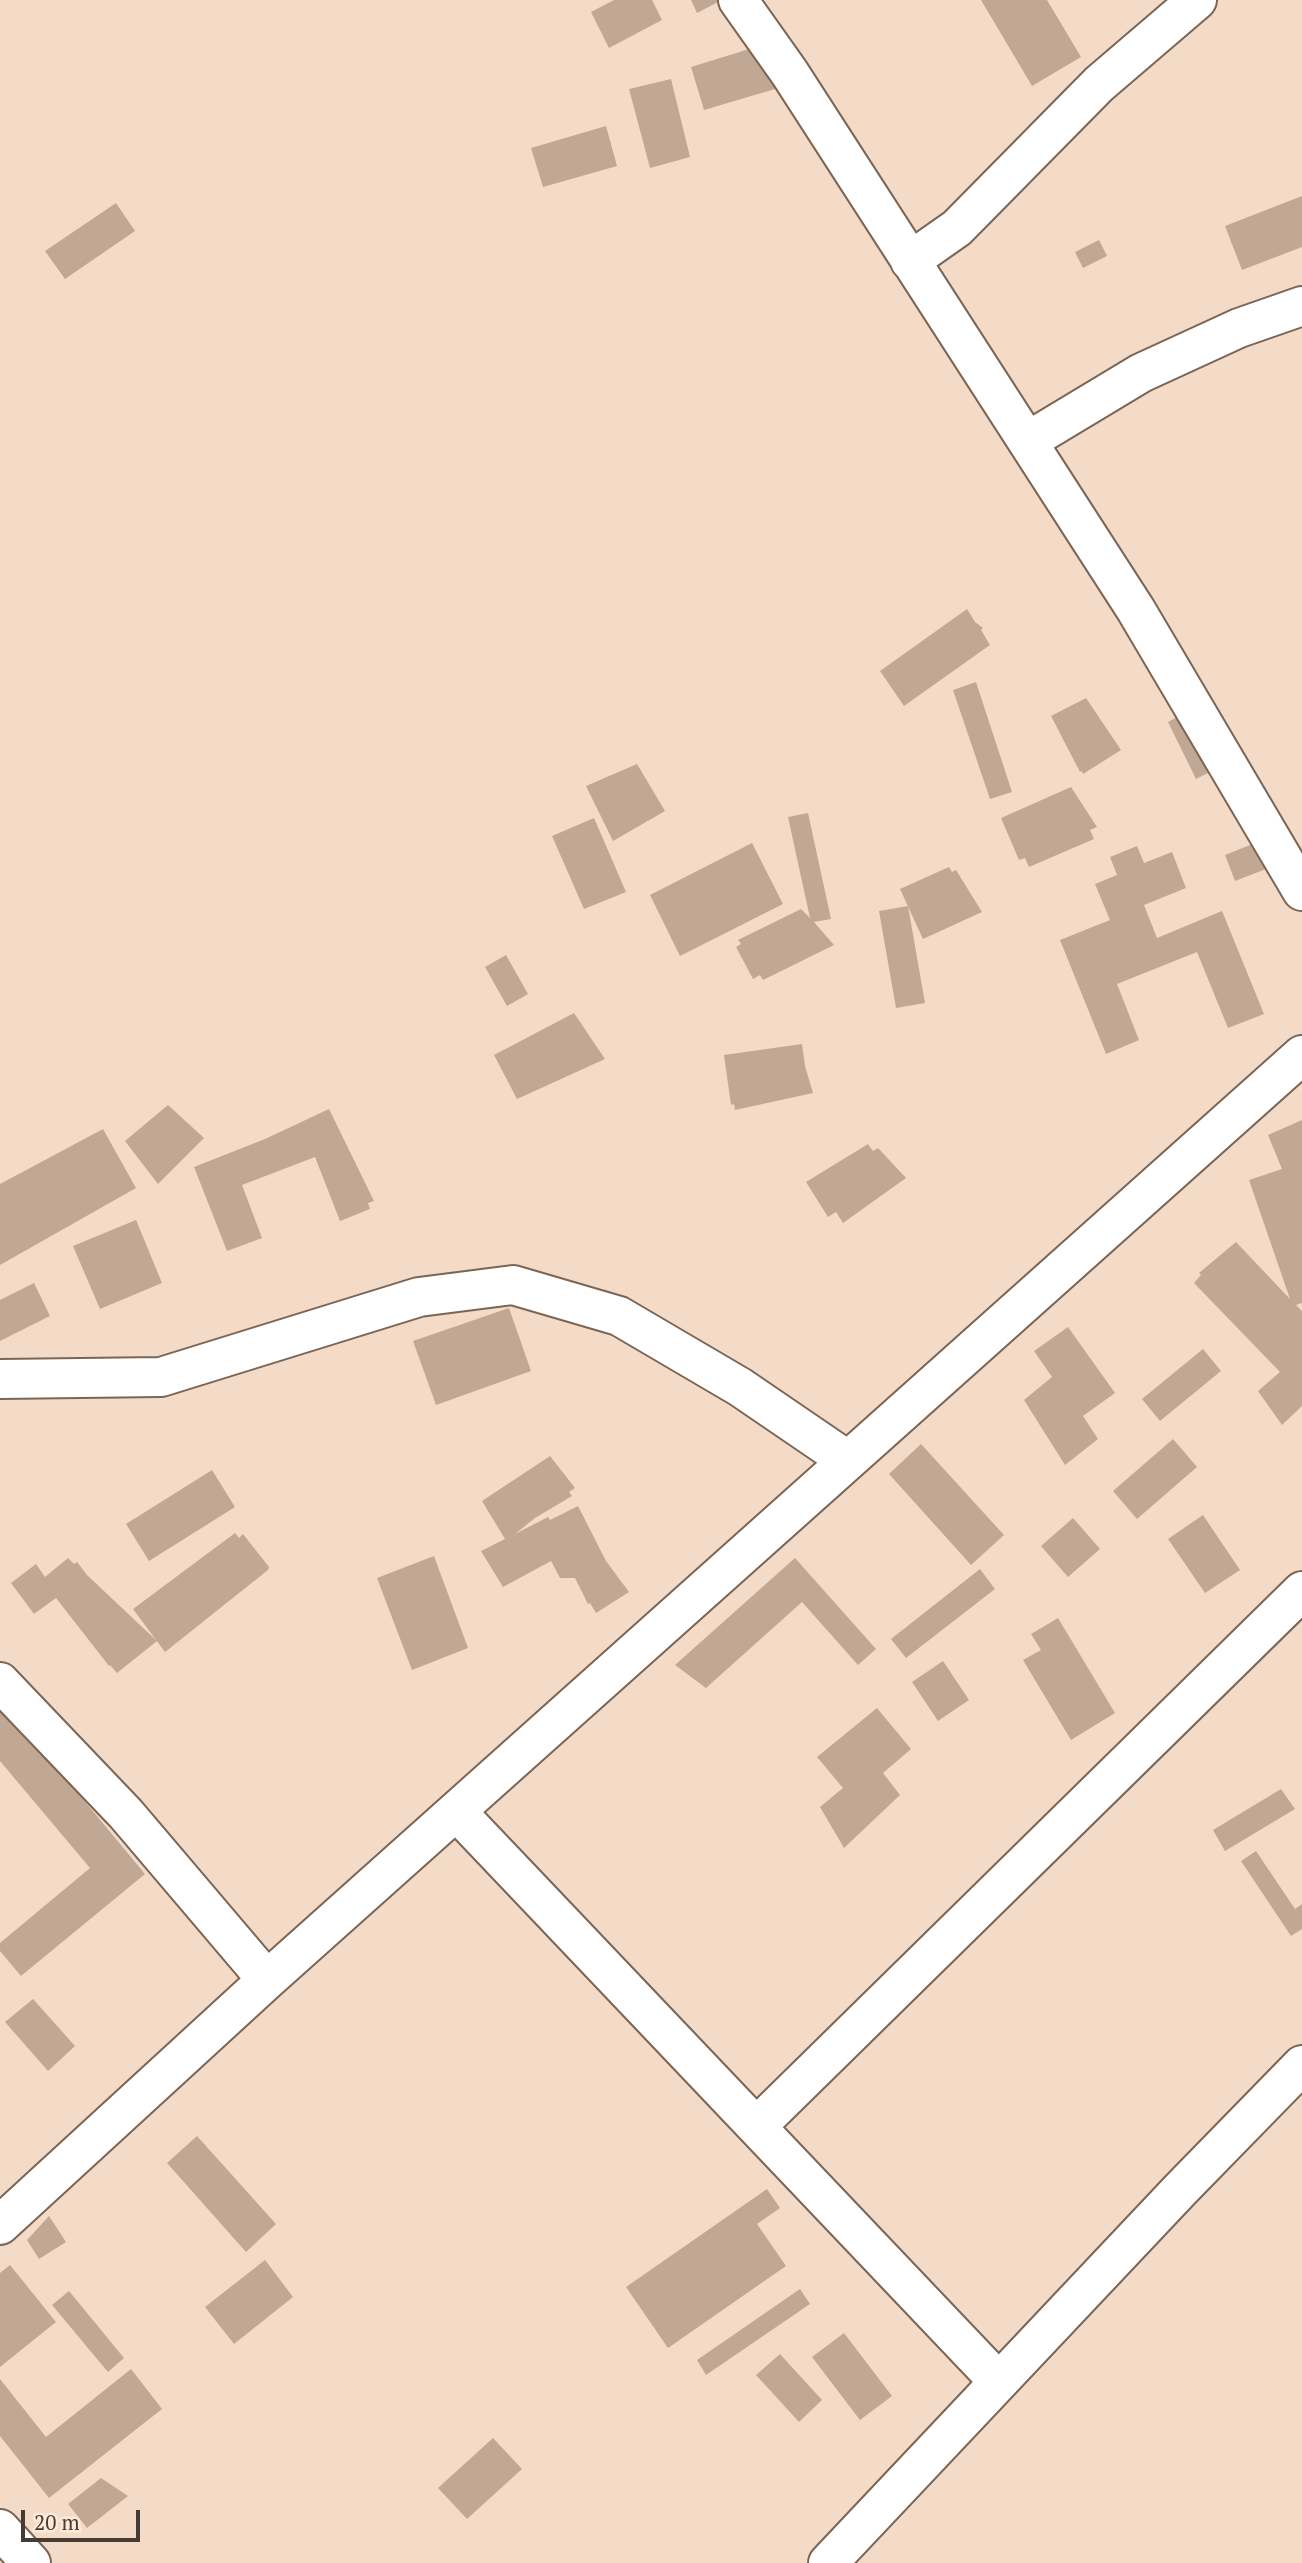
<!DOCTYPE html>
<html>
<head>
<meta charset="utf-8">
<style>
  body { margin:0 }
  #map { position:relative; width:1302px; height:2563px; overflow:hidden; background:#f4dbc7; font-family:"PT Serif",serif }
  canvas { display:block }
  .scale { position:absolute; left:21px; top:2510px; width:119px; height:32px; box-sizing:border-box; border:4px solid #453b33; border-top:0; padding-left:9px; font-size:21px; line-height:24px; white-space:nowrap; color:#453b33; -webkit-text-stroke:5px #fee9d9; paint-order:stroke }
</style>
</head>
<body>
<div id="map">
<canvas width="1302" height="2563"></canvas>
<div class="scale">20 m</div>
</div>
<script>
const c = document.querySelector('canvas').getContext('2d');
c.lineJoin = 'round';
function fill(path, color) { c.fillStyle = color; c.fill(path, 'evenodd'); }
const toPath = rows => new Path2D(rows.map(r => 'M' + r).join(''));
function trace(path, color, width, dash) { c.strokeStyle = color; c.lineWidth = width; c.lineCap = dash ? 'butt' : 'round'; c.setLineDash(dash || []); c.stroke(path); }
const building = toPath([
  [614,0,652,0,662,20,609,48,591,12],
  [691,0,722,0,697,13],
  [981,0,1047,0,1081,57,1032,86],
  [762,45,775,89,704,110,691,67],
  [671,79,690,157,650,168,629,89],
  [606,126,617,166,543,187,531,148],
  [1302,196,1302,247,1242,270,1225,226],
  [116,203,135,231,65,279,45,251],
  [1099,240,1107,256,1083,268,1075,252],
  [967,609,975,622,983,628,981,630,990,645,904,706,880,671],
  [976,682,1012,792,990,799,953,690],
  [1086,698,1121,750,1083,774,1082,771,1080,772,1051,716],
  [1183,714,1212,771,1196,779,1168,722],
  [637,764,665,811,613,841,586,786],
  [1071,787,1097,827,1090,830,1094,839,1029,867,1025,858,1019,860,1001,818],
  [808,813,831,919,814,922,834,945,763,980,760,975,753,979,736,947,741,944,738,940,801,909,810,918,788,817],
  [594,818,626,892,584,909,552,836],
  [752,843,783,904,680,956,650,895],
  [1255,843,1266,869,1235,881,1225,855],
  [1137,846,1144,863,1172,852,1186,888,1144,905,1157,938,1222,911,1264,1014,1228,1028,1197,952,1117,984,1139,1040,1106,1054,1060,940,1110,920,1095,884,1117,875,1110,857],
  [949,867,952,872,956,870,982,912,923,939,900,889],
  [908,906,925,1003,896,1008,879,911],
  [506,955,528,994,507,1006,485,967],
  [574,1013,605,1059,517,1099,494,1055],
  [802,1044,805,1066,813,1093,735,1110,734,1104,731,1105,724,1055],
  [168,1105,204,1138,158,1184,125,1141],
  [329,1109,374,1201,368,1203,370,1209,340,1221,315,1157,242,1185,262,1238,227,1251,194,1167,265,1139],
  [1302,1120,1302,1303,1296,1305,1302,1311,1302,1406,1282,1425,1258,1391,1280,1372,1194,1283,1201,1275,1199,1273,1236,1242,1290,1299,1249,1180,1282,1169,1268,1135],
  [103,1129,136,1188,0,1265,0,1184],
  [868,1144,873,1151,878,1148,906,1178,843,1223,836,1212,828,1217,806,1182],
  [136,1220,162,1283,100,1309,73,1246],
  [34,1283,50,1316,0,1341,0,1300],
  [509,1308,531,1371,436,1405,413,1341],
  [1068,1327,1115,1393,1083,1416,1098,1439,1065,1465,1024,1400,1052,1377,1034,1351],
  [1203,1349,1221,1371,1160,1421,1142,1399],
  [1173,1439,1197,1467,1137,1519,1113,1491],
  [921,1444,1004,1535,971,1565,889,1474],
  [550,1456,575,1488,569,1492,572,1496,535,1518,515,1534,548,1517,550,1520,578,1506,606,1561,629,1592,596,1613,590,1603,588,1604,575,1578,560,1578,551,1561,503,1587,481,1551,505,1539,482,1501],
  [212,1470,235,1507,149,1561,126,1524],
  [1203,1515,1240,1570,1205,1593,1168,1539],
  [1073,1518,1100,1549,1068,1577,1041,1546],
  [235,1533,239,1538,243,1534,269,1567,268,1570,165,1652,133,1609],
  [434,1556,468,1648,412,1670,377,1578],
  [68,1558,74,1564,77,1562,87,1575,157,1641,117,1673,110,1665,109,1666,56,1598,34,1614,11,1583,36,1564,45,1577],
  [795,1558,876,1649,858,1665,802,1602,706,1688,675,1665],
  [980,1569,995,1589,906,1658,891,1639],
  [1058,1618,1115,1713,1071,1740,1023,1660,1041,1650,1031,1634],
  [943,1661,969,1700,938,1721,912,1682],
  [0,1699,145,1874,21,1976,0,1951,0,1943,90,1868,0,1761],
  [877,1708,911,1749,883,1773,900,1795,844,1848,820,1807,843,1788,817,1757],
  [1281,1789,1295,1809,1225,1851,1213,1830],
  [1256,1851,1295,1909,1302,1904,1302,1929,1291,1936,1241,1861],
  [33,1999,75,2046,48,2071,5,2022],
  [197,2136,276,2224,246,2252,167,2163],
  [767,2189,780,2208,757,2224,786,2266,668,2348,626,2287],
  [49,2216,66,2242,39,2259,27,2240],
  [265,2260,293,2297,234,2344,205,2307],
  [10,2265,56,2322,0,2367,0,2273],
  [800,2289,810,2304,706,2375,697,2360],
  [69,2291,124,2358,108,2372,52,2305],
  [844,2333,892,2396,860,2420,812,2357],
  [780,2354,822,2400,799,2422,756,2375],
  [131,2369,162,2409,49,2498,0,2436,0,2379,46,2437],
  [493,2438,522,2469,467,2519,438,2488],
  [101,2478,128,2496,87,2528,68,2504]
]);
const minor = toPath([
  [738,0,789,72,1136,610,1302,891],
  [910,261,957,228,1099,84,1197,0],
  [1028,441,1141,373,1239,328,1302,306],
  [0,1379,161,1377,419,1297,513,1285,619,1316,740,1387,847,1460],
  [0,1682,126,1814,267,1980],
  [456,1811,998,2381],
  [757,2126,1302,1591],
  [0,2225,267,1980,1302,1055],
  [0,2529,31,2563],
  [828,2563,1180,2190,1302,2065]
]);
fill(building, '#c0a895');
trace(minor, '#7b6554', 42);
trace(minor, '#fff', 38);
</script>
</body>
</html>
